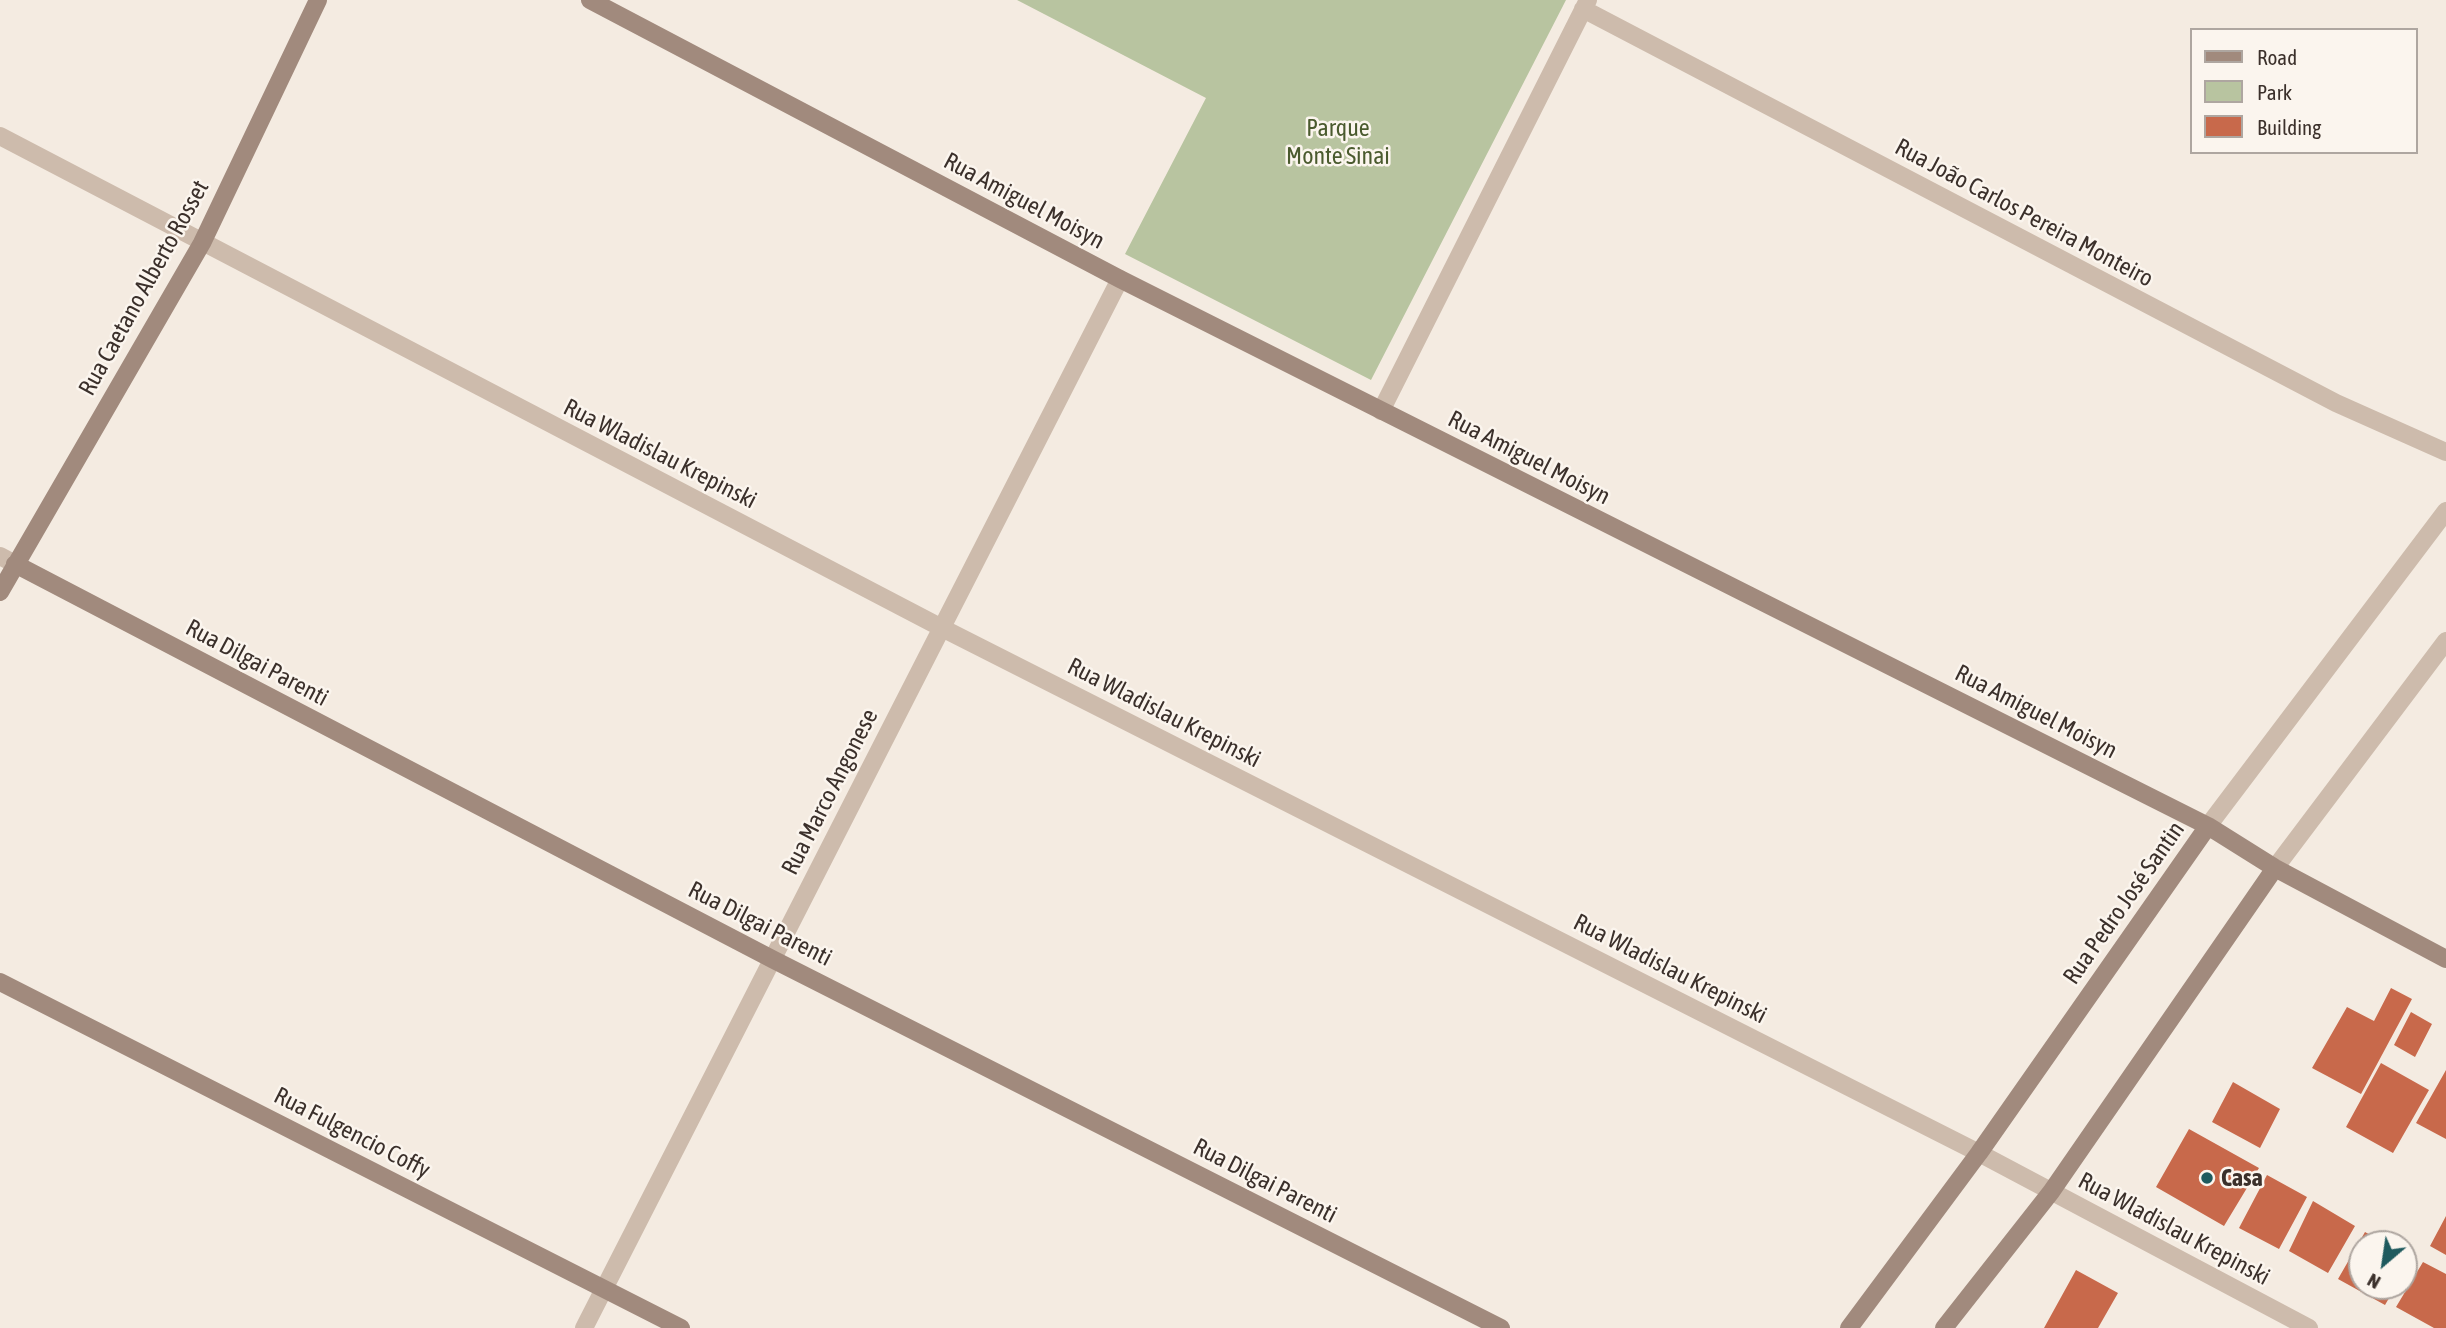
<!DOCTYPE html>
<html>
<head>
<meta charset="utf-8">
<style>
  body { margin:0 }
  #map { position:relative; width:2446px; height:1328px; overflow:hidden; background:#f4ebe1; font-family:"Asap Condensed",sans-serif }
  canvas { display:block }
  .legend { position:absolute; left:2190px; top:28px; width:228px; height:126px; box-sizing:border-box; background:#fbf5ee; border:2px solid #aea6a0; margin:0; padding:9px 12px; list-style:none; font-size:21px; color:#3b302b }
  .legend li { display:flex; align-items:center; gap:14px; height:35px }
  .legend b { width:35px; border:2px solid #aea6a0 }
  .north { position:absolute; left:2348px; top:1230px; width:70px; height:70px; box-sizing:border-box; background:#fbf5ee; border:2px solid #aea6a0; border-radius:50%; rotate:209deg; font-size:19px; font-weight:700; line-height:28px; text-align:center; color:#3b302b }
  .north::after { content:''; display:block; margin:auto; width:24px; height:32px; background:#1f5a5e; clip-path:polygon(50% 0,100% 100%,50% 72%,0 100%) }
</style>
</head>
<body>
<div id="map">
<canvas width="2446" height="1328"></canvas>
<ul class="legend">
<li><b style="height:9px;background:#a18a7d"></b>Road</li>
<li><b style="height:19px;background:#b8c4a0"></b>Park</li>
<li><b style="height:19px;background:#c8694b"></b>Building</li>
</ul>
<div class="north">N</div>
</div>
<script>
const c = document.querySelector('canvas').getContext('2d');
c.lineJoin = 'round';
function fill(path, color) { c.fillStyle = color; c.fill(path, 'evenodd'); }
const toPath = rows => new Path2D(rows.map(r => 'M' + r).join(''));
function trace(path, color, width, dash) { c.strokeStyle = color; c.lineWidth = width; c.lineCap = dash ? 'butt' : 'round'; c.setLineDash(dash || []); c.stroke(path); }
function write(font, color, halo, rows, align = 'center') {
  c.font = font + ' "Asap Condensed",sans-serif'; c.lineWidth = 5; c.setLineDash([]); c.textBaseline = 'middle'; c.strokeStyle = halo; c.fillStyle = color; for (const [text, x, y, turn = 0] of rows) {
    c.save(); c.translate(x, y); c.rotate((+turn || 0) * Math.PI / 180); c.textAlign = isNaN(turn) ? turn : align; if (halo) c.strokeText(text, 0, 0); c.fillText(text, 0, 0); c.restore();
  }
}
const green = toPath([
  [1017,0,1566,0,1371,380,1125,254,1206,98]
]);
const building = toPath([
  [2391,988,2412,999,2361,1094,2312,1068,2347,1007,2374,1021],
  [2411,1012,2432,1024,2415,1057,2394,1045],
  [2381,1063,2429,1090,2393,1153,2346,1127],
  [2446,1070,2446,1139,2416,1123],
  [2233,1082,2280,1109,2260,1148,2212,1122],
  [2189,1129,2259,1168,2224,1226,2156,1187],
  [2267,1175,2307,1197,2279,1249,2239,1228],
  [2313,1201,2355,1226,2328,1273,2289,1251],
  [2446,1216,2446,1255,2430,1246],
  [2365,1232,2387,1244,2362,1244,2362,1286,2396,1286,2385,1305,2338,1279],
  [2423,1262,2446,1274,2446,1328,2434,1328,2396,1307],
  [2076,1270,2118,1293,2098,1328,2044,1328]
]);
const street = toPath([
  [1583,9,2336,403,2446,452],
  [0,136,940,627,1979,1153,2309,1328],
  [1381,411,1588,0],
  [0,556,15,564],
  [2208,826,2446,511],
  [2275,868,2446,641],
  [584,1328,1120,279]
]);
const secondary = toPath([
  [590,0,1120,279,2208,826,2275,868,2446,959],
  [15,564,774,960,1501,1328],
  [0,592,202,243,318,0],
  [0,982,681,1328],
  [1849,1328,1979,1153,2208,826],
  [1944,1328,2051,1192,2275,868]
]);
const markers = [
  [2207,1178,7,"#1f5a5e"]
];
const parkNames = [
  ["Parque",1338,128],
  ["Monte Sinai",1338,156]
];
const streetNames = [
  ["Rua Amiguel Moisyn",1024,201,28],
  ["Rua João Carlos Pereira Monteiro",2024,213,28],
  ["Rua Caetano Alberto Rosset",144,288,-61],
  ["Rua Wladislau Krepinski",660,454,27],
  ["Rua Amiguel Moisyn",1529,458,27],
  ["Rua Dilgai Parenti",257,663,28],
  ["Rua Amiguel Moisyn",2036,712,27],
  ["Rua Wladislau Krepinski",1164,713,27],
  ["Rua Marco Angonese",830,792,-63],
  ["Rua Pedro José Santin",2124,903,-55],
  ["Rua Dilgai Parenti",760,924,27],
  ["Rua Wladislau Krepinski",1670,969,27],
  ["Rua Fulgencio Coffy",352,1133,27],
  ["Rua Dilgai Parenti",1265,1181,27],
  ["Rua Wladislau Krepinski",2174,1229,28]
];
const poiNames = [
  ["Casa",2221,1178]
];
fill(green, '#b8c4a0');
fill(building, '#c8694b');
trace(street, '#cdbbac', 18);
trace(secondary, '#a18a7d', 18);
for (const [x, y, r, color] of markers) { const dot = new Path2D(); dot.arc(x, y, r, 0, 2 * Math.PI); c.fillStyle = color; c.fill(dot); trace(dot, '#fbf5ee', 2.5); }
write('24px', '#4a5a2e', '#fbf5ee', parkNames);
write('24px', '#3b302b', '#fbf5ee', streetNames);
write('bold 24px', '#3b302b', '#fbf5ee', poiNames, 'left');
</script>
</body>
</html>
